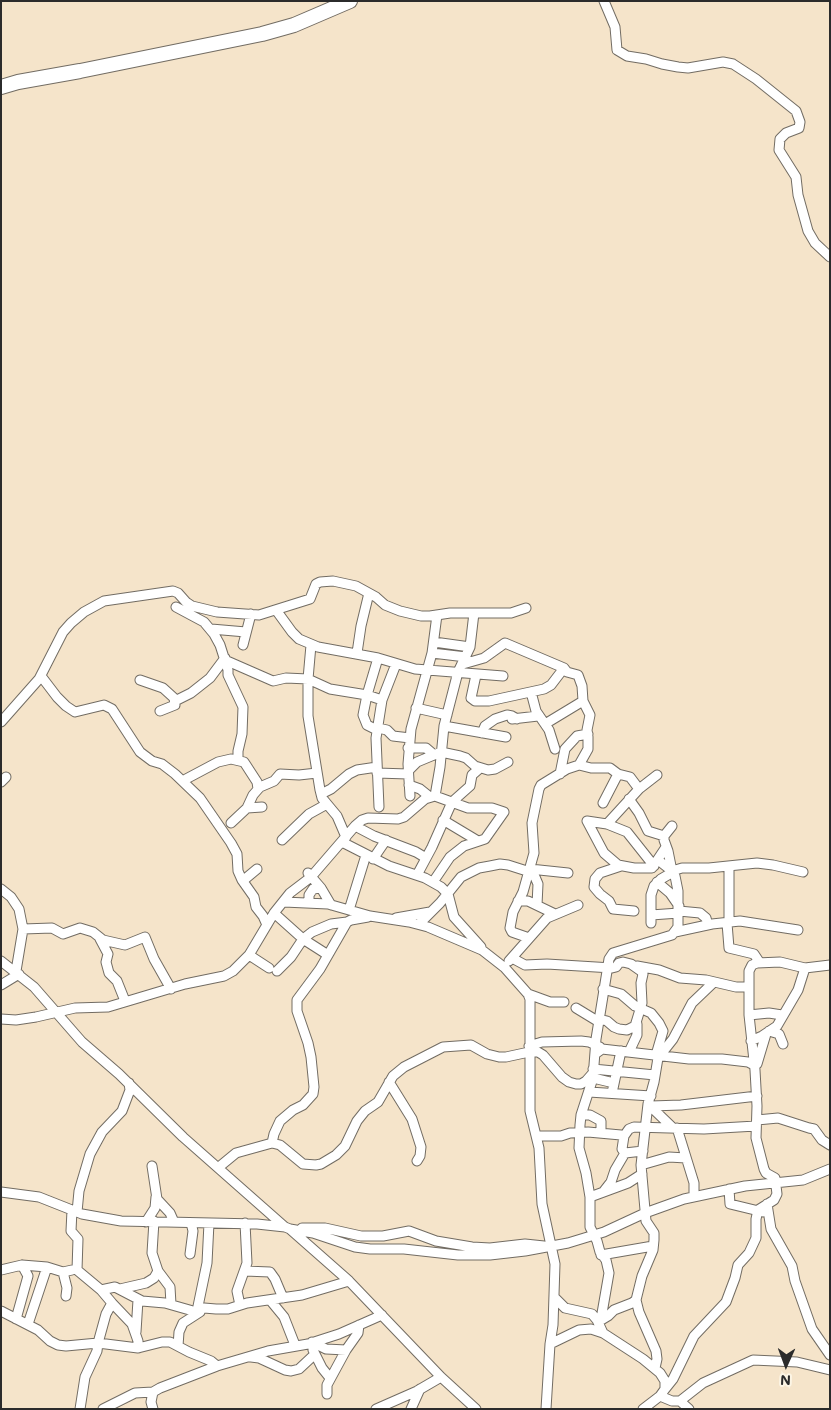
<!DOCTYPE html>
<html>
<head>
<meta charset="utf-8">
<style>
  body { margin:0 }
  #map { position:relative; width:831px; height:1410px; overflow:hidden; background:#f5e4ca; font-family:Mali,sans-serif }
  canvas { display:block }
  .frame { position:absolute; inset:0; border:2px solid #2b2b2b; pointer-events:none }
  .north { position:absolute; left:761px; top:1340px; width:50px; height:50px; -webkit-text-stroke:4px #fcf5e5; paint-order:stroke; rotate:182deg; font-size:14px; font-weight:700; line-height:20px; text-align:center; color:#2b2b2b }
  .north::after { content:''; display:block; margin:auto; width:18px; height:22px; background:#2b2b2b; clip-path:polygon(50% 0,100% 100%,50% 72%,0 100%) }
</style>
</head>
<body>
<div id="map">
<canvas width="831" height="1410"></canvas>
<div class="frame"></div>
<div class="north">N</div>
</div>
<script>
const c = document.querySelector('canvas').getContext('2d');
c.lineJoin = 'round';
const toPath = rows => new Path2D(rows.map(r => 'M' + r).join(''));
function trace(path, color, width, dash) { c.strokeStyle = color; c.lineWidth = width; c.lineCap = dash ? 'butt' : 'round'; c.setLineDash(dash || []); c.stroke(path); }
const minor = toPath([
  [604,1,615,27,617,50,627,56,646,59,662,64,678,67,688,68,723,62,733,64,756,79,796,111,800,122,799,128,786,133,780,139,779,150,796,177,798,195,808,231,815,243,830,257],
  [176,607,204,622,214,634,220,645,228,670,228,675,243,707,242,734,238,751,238,760],
  [276,610,292,632,299,639,318,647,378,658,415,669,503,676],
  [211,629,246,632],
  [434,642,470,647],
  [243,645,251,614],
  [311,645,308,679,308,716,320,790,322,798,337,816,346,837],
  [357,653,361,626,369,593],
  [432,653,466,657],
  [225,660,273,681,286,678,308,679,330,689,367,695,382,700],
  [463,664,484,658,505,643,564,668,567,672,578,675,582,686,583,701,590,715,587,730,588,737,588,749,579,765],
  [476,675,471,698,475,701,489,701,544,689,551,685,564,668],
  [41,676,57,697,66,706,75,712,104,705,112,709,140,752,152,761,162,764,175,774,200,798,231,843,237,854,238,871,242,880,254,897,256,907,263,916,267,925],
  [140,680,163,688,174,698,175,705,160,711],
  [531,692,536,711,549,730,555,749],
  [175,701,191,693,210,678,225,658],
  [416,708,447,715],
  [512,719,538,716],
  [1,722,39,679,63,632,71,623,84,612,104,601,173,591,178,593,186,602,192,606,217,612,259,615,310,599,316,584,320,582,333,581,356,586,376,597,385,605,400,611,421,616,430,616,450,613,511,613,526,608],
  [545,724,583,701],
  [444,726,506,737],
  [378,728,387,730,393,736,410,738],
  [377,730,367,725,363,715,367,695,378,658],
  [482,733,485,726,495,719,507,715,512,716,517,719],
  [408,748,426,748,433,754],
  [408,771,417,762,441,752,460,756,466,758,475,766,488,770,495,769,508,762],
  [377,773,408,774],
  [560,774,565,749,577,736,588,734],
  [186,779,218,762,231,759,244,762,246,765,257,782,258,789],
  [1,782,6,777],
  [409,785,420,789,430,797],
  [321,794,331,789,349,774,357,770,377,767],
  [410,796,408,764,411,729,432,653,437,615],
  [435,796,440,767,444,726,458,672,470,647,474,613],
  [629,799,639,813,648,831,664,836],
  [603,803,618,774],
  [379,807,376,738,382,700,396,664],
  [247,808,253,795,260,787,274,781,280,774,299,775,317,773],
  [443,820,478,841],
  [587,821,604,853,618,865,634,868,652,868,666,847],
  [587,821,607,824,627,832,654,866],
  [231,823,247,808,262,807],
  [607,824,639,789,657,775],
  [355,826,374,836,416,852,426,858],
  [672,826,664,836,664,840,668,851,672,871,682,868,709,868,757,863,773,865,803,872],
  [282,840,309,814,327,804],
  [342,842,389,866,425,878,441,887,448,894,454,917,481,947],
  [373,859,386,840],
  [621,866,600,873,595,879,594,887,600,894,609,901,613,909,634,911],
  [530,869,568,873],
  [308,873,321,888,331,905],
  [417,875,432,847,452,802,470,786,472,775,480,768],
  [657,882,670,893,679,906],
  [244,883,245,879,257,869],
  [1,889,11,897,19,909,23,929,16,971],
  [518,901,528,901,555,914],
  [284,902,328,904,370,916,409,922,428,927,482,950,505,968,528,994,530,999,530,1111,539,1148,542,1204,555,1264,553,1325,550,1344,546,1409],
  [309,902,309,895,313,889,321,888],
  [349,910,366,855],
  [679,911,700,913,706,918,708,925],
  [274,913,303,939,328,955],
  [651,915,679,913],
  [396,918,430,912],
  [729,922,729,866],
  [651,923,651,895,654,886,661,879,673,872],
  [727,923,729,948,754,954,760,963],
  [419,924,440,903,461,877,479,868,490,866,500,864,508,865,530,872,535,877,538,884,537,905],
  [23,929,52,928,63,934,80,928,93,932,103,940,125,945,145,937,154,959,171,989],
  [675,932,712,924,740,921,798,930],
  [529,938,512,932,510,928,513,912,523,892,534,853,532,823,539,789,541,785,567,769,579,765,591,768,610,768,618,774,630,777,639,789],
  [100,939,108,954,106,962,109,973,117,981,125,1001],
  [249,955,269,968],
  [512,958,525,965,547,964,612,968,616,967,619,963,623,962,631,964,641,971,643,974,641,983,642,1003,635,1026,627,1030,619,1029,614,1027,607,1021,599,1019],
  [1,961,34,987,82,1042,119,1074,183,1137,285,1227],
  [509,961,547,918,578,905],
  [637,966,659,970,680,978,706,980,736,987,749,987],
  [277,971,291,957,303,939,312,932,331,924,347,922],
  [1,985,19,974],
  [603,989,621,994,635,1006,651,1013,659,1023,663,1031,656,1055],
  [528,994,550,1002,564,1002],
  [576,1008,599,1022],
  [749,1015,769,1013,782,1015],
  [1,1019,16,1020,36,1017,75,1008,108,1007,185,984,224,976,233,971,249,955,274,913,290,893,311,877,355,826,362,820,368,818,398,819,404,817,425,799,435,796,468,808,492,808,504,812,485,839,464,846,450,857,433,882],
  [769,1031,779,1034,783,1044],
  [751,1041,762,1036,777,1026,798,990,805,968],
  [529,1046,542,1042,581,1041,589,1042,600,1047],
  [629,1052,637,1035,637,1024],
  [595,1054,602,1049,689,1059,722,1059,748,1062,754,1065],
  [757,1064,766,1034],
  [593,1069,655,1075],
  [593,1078,614,1083],
  [389,1082,412,1119,421,1147,420,1156,417,1161],
  [589,1092,651,1096],
  [612,1093,621,1051],
  [648,1104,673,1128],
  [651,1106,681,1105,757,1096],
  [581,1115,590,1115,601,1121,601,1133],
  [757,1120,778,1118,809,1128,814,1129,822,1140,830,1145],
  [677,1128,694,1183,694,1196],
  [537,1136,561,1136,570,1133,588,1132,621,1135,624,1136,622,1149,625,1153],
  [624,1136,629,1129,634,1127,704,1129,756,1126],
  [272,1143,274,1134,280,1121,293,1110,303,1105,313,1094,314,1087,311,1057,308,1043,297,1011,297,1000,320,969,347,922,351,920,368,917],
  [641,1165,669,1157,686,1158],
  [152,1166,157,1199,170,1213,174,1222],
  [219,1167,236,1153,272,1143,280,1145,303,1164,316,1165,321,1164,336,1155,345,1146,357,1121,365,1111,378,1102,393,1076,404,1067,443,1047,471,1045,487,1054,499,1057,506,1057,529,1052,538,1052,543,1055,562,1077,569,1082,576,1084,581,1084,586,1081,593,1073],
  [729,1189,730,1204,763,1212],
  [604,1191,611,1182,615,1170,625,1153,643,1151],
  [1,1192,39,1197,82,1214,121,1221,257,1224,285,1227,290,1229,349,1281,441,1377,476,1409],
  [590,1197,628,1183,642,1174],
  [767,1204,771,1229,792,1266,795,1281,812,1329,830,1355],
  [72,1210,71,1231,78,1239,77,1270,101,1290,112,1303,106,1314,98,1343,97,1351,85,1377,80,1409],
  [77,1212,79,1191,90,1154,102,1132,122,1111,130,1090,129,1083],
  [154,1221,152,1253,158,1271,170,1287,171,1304],
  [146,1222,155,1208,156,1197],
  [302,1228,325,1228,361,1236,383,1236,409,1231,436,1241,472,1247,490,1248,525,1244,544,1246],
  [290,1229,313,1233,355,1247,370,1249,404,1249,458,1255,490,1255,525,1251,568,1243,604,1232,645,1213,684,1199,745,1186,803,1180,830,1169],
  [190,1254,193,1231,191,1223],
  [601,1255,653,1246],
  [1,1270,22,1265,47,1267,63,1272,72,1270],
  [245,1271,270,1272,275,1279,283,1298],
  [63,1272,67,1288,66,1296],
  [120,1289,146,1283,154,1278,158,1271],
  [101,1290,115,1287,142,1301,165,1303,193,1311,204,1308,216,1309,228,1309,247,1303,302,1295,349,1281],
  [554,1297,565,1308,592,1314,597,1320,603,1333,643,1359,660,1373,665,1381,665,1389,660,1396,643,1409],
  [270,1300,284,1317,295,1345],
  [112,1303,132,1324,138,1341,138,1348],
  [240,1305,237,1291,247,1263,245,1223],
  [1,1311,38,1330,50,1341,58,1345,66,1346,98,1343,138,1348,162,1342,170,1342,189,1352,211,1361,217,1366],
  [197,1311,207,1263,209,1223],
  [16,1319,28,1276,22,1265],
  [601,1319,609,1273,606,1260,600,1252,597,1241,590,1227,590,1197,586,1173,579,1148,580,1125,581,1115,593,1078,596,1039,609,959,613,953,672,935,678,927,678,891,675,876,672,871,658,860],
  [598,1322,608,1316,614,1310,632,1303,636,1300],
  [28,1324,47,1267],
  [136,1332,138,1300],
  [312,1342,326,1349,346,1350],
  [550,1344,579,1330,591,1329,603,1333],
  [178,1346,179,1332,183,1323,200,1312],
  [313,1350,322,1368,330,1378],
  [251,1357,259,1358,285,1370,291,1371,299,1369,314,1355],
  [655,1368,657,1359,656,1351,639,1312,636,1300,642,1276,653,1250,654,1240,654,1233,646,1221,641,1165,648,1104,654,1082,658,1058,673,1039,692,1003,714,982],
  [665,1389,673,1379,694,1336,726,1302,735,1278,738,1265,749,1253,756,1238,756,1219,758,1210,774,1200,777,1194,775,1178,766,1173,764,1169,756,1138,757,1106,755,1070,749,1015,749,971,752,965,757,963,780,962,805,968,830,965],
  [327,1394,327,1385,346,1350,358,1333,359,1325],
  [660,1396,672,1401,680,1401,703,1383,753,1360,797,1362,830,1370],
  [680,1401,689,1409],
  [103,1409,135,1393,153,1392],
  [153,1409,151,1402,153,1392,160,1388,217,1366,268,1351,308,1344,339,1334,382,1315],
  [376,1409,417,1391,441,1377],
  [411,1409,420,1389]
]);
const trunk = toPath([
  [1,87,18,82,80,71,262,34,294,25,350,1]
]);
trace(minor, '#726c63', 11);
trace(trunk, '#726c63', 16);
trace(minor, '#fff', 9);
trace(trunk, '#fff', 14);
</script>
</body>
</html>
